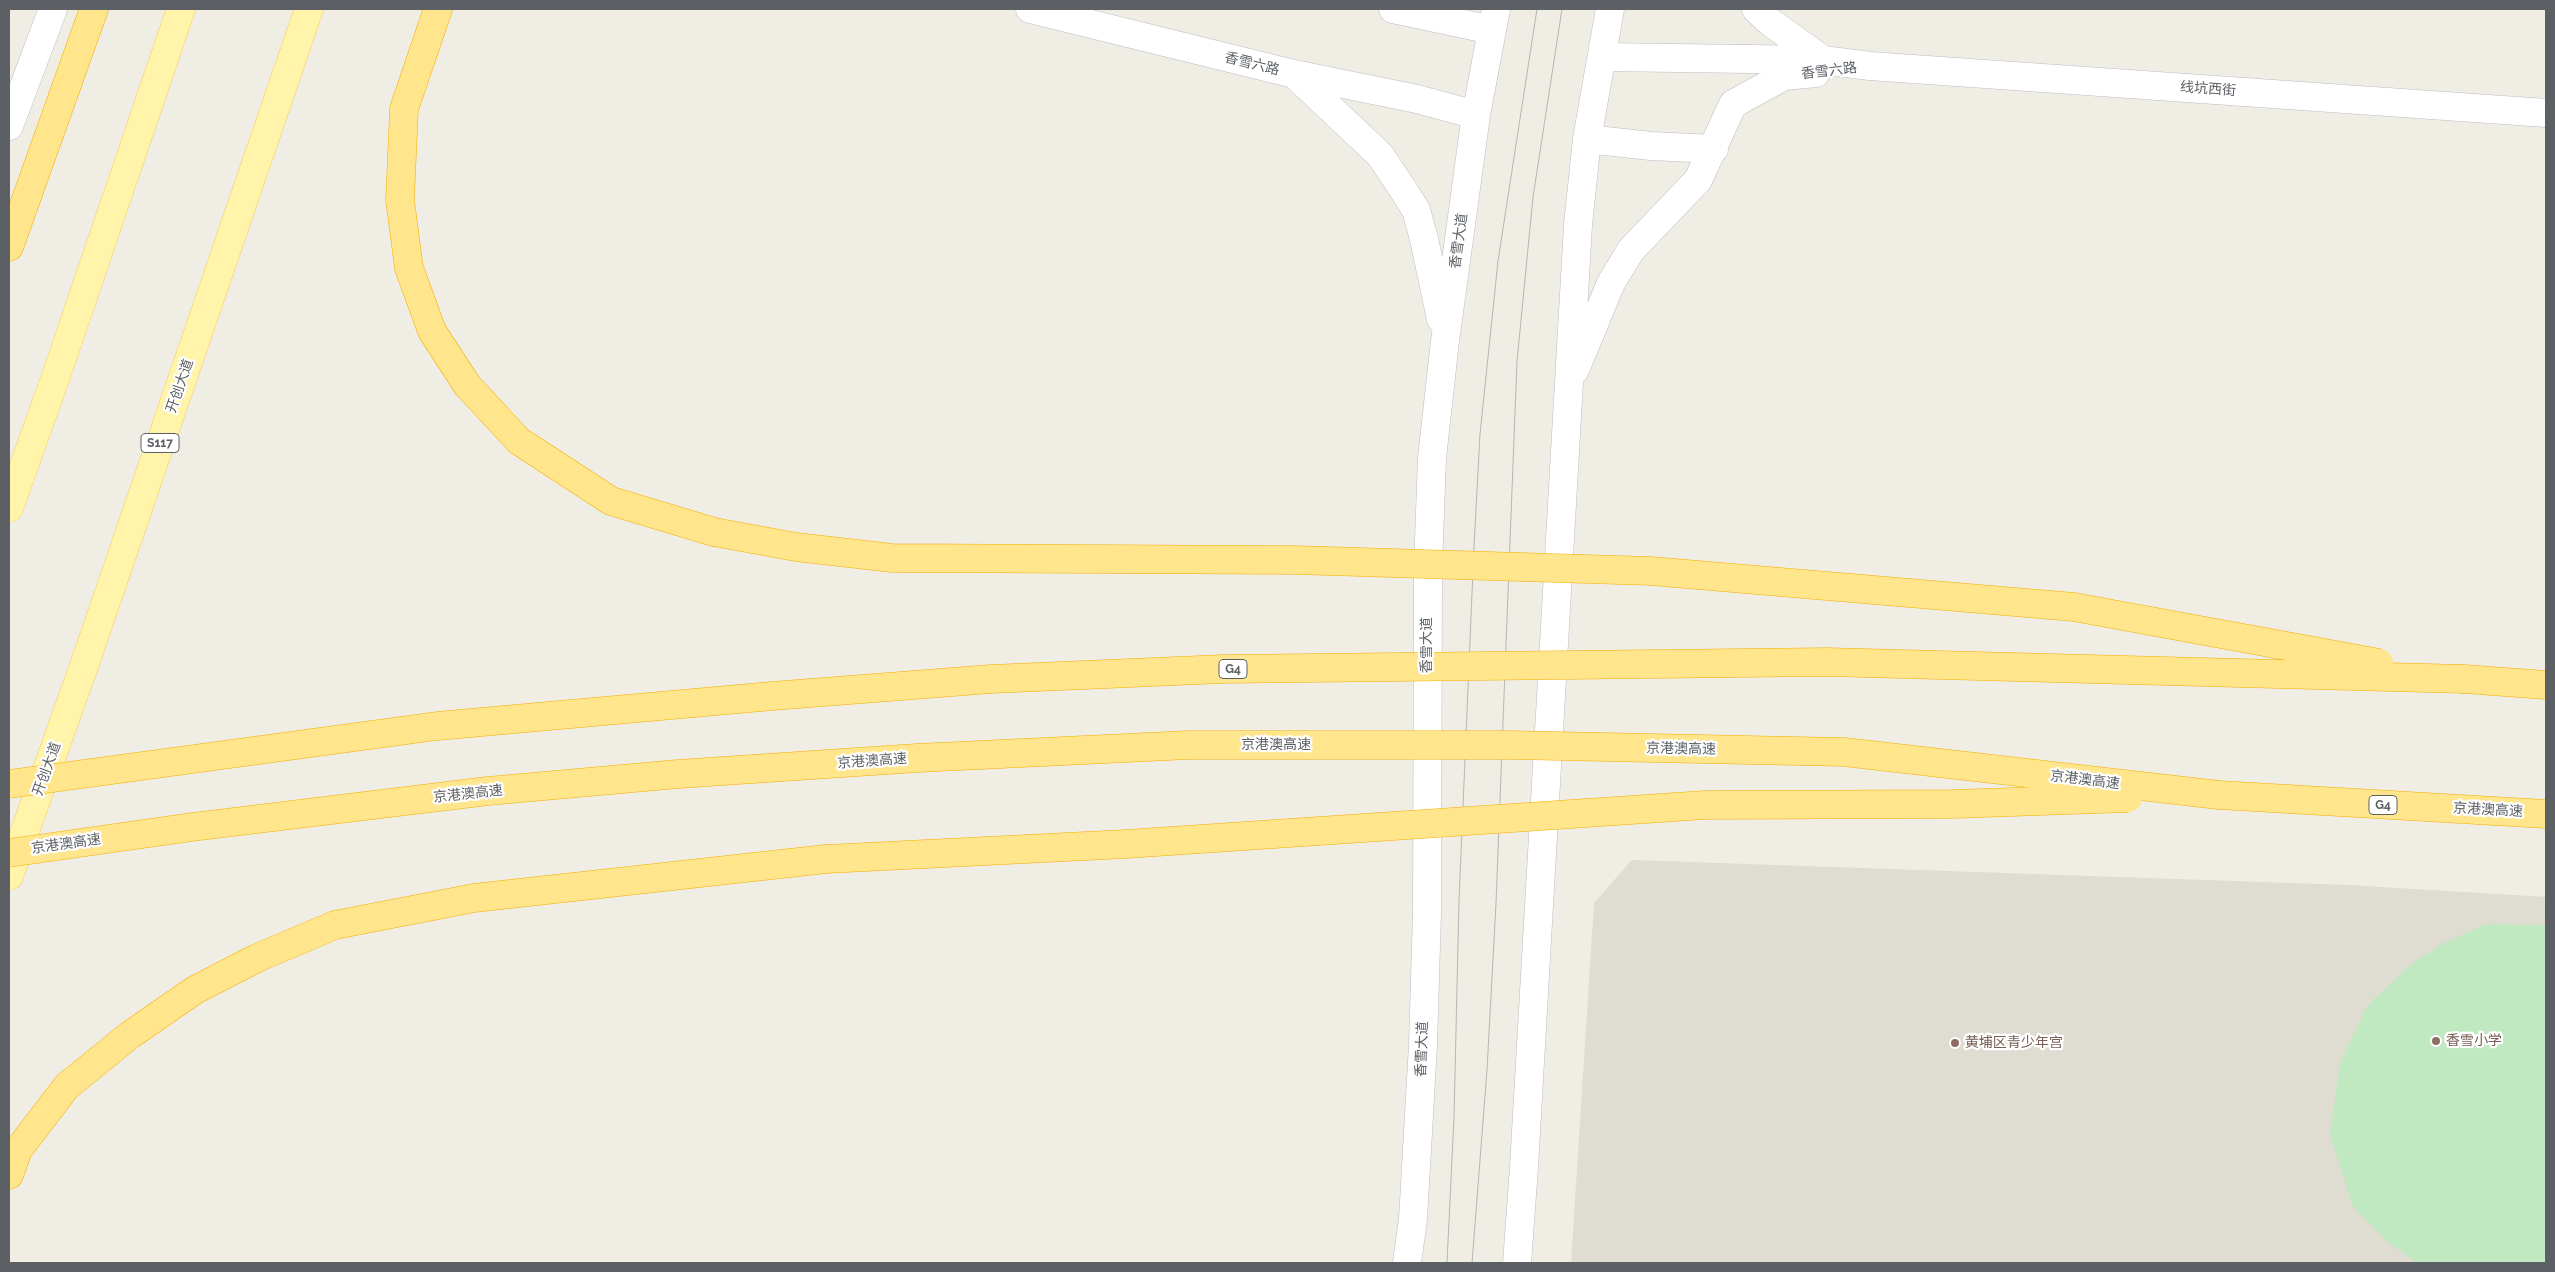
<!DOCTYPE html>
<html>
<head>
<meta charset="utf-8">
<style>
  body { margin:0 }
  #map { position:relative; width:2555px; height:1272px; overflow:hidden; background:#efede4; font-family:Raleway,sans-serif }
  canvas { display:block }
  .frame { position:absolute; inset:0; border:10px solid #5c6065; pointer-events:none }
</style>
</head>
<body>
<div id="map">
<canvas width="2555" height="1272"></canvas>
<div class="frame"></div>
</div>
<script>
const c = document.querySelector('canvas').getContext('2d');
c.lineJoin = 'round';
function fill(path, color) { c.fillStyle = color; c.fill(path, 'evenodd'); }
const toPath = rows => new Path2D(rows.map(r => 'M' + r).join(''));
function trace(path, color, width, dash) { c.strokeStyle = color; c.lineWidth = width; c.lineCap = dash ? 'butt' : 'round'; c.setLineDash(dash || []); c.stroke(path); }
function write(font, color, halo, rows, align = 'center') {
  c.font = font + ' Raleway,"Noto Sans SC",sans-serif'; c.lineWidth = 4.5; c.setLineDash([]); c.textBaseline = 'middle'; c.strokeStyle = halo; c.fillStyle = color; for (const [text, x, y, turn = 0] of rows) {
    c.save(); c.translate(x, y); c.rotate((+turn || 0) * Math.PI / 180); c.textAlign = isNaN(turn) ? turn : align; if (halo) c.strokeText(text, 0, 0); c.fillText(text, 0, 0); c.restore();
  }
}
const education = toPath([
  [1632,860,2348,885,2546,897,2546,1263,1571,1263,1594,903]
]);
const green = toPath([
  [2486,924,2546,925,2546,1263,2417,1263,2390,1244,2353,1207,2330,1135,2340,1063,2367,1006,2410,965,2442,944]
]);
const street = toPath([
  [9,126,53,9]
]);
const secondary = toPath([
  [1030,9,1294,74,1417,99,1476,115],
  [1393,9,1492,30],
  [1756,9,1770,22,1823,60],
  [1602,57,1823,60,1870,66,2546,113],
  [1294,74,1380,155,1404,191,1416,210,1424,239,1441,319],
  [1587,139,1651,146,1714,149],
  [1575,370,1611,283,1631,250,1698,180,1733,104,1784,76,1816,73],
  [1407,1263,1413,1219,1423,1045,1427,913,1428,567,1432,458,1445,341,1476,115,1496,9],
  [1517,1263,1524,1167,1578,225,1587,139,1610,9]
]);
const primary = toPath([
  [9,508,56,376,181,9],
  [9,876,84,666,309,9]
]);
const highway = toPath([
  [438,9,404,109,400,200,409,268,432,331,467,385,519,441,611,501,714,532],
  [9,247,94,9],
  [2464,679,2546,685],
  [2219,795,2546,814],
  [9,1175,18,1150,67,1086,130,1035,195,990,257,958,335,925,474,898,826,859]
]);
const tram = toPath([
  [1447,1263,1454,1117,1459,901,1474,546,1480,434,1498,261,1537,9],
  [1472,1263,1487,1070,1496,903,1517,361,1533,197,1562,9]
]);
const highwayBridge = toPath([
  [714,532,796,547,892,558,1295,560,1651,571,2074,607,2379,663],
  [9,784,437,726,772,696,991,679,1223,669,1827,662,2464,679],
  [9,853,192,827,488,791,678,774,917,758,1189,745,1510,745,1844,752,2219,795],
  [826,859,1126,844,1705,805,1953,804,2128,798]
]);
const markers = [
  [2436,1041,5,"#8d6e63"],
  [1955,1043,5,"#8d6e63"]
];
const shields = [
  [160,443,38],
  [1233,669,28],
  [2383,805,28]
];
const shieldNames = [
  ["S117",160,443],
  ["G4",1233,669],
  ["G4",2383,805]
];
const streetNames = [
  ["香雪六路",1252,64,14],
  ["香雪六路",1829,71,-7],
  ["线坑西街",2208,89,4],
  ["香雪大道",1459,241,-82],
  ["开创大道",180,386,-71],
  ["香雪大道",1427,645,-90],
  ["京港澳高速",1276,745],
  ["京港澳高速",1681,749,1],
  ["京港澳高速",872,761,-4],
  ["开创大道",47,769,-70],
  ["京港澳高速",2085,780,7],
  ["京港澳高速",468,794,-6],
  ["京港澳高速",2488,810,3],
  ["京港澳高速",66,844,-8],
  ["香雪大道",1422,1049,-88]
];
const educationNames = [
  ["香雪小学",2446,1041],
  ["黄埔区青少年宫",1965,1043]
];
fill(education, '#dfdcd2');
fill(green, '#c0e8c1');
trace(street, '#b9bcc1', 29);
trace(secondary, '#babdc3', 29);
trace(primary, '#f7ce56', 29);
trace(highway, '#f3af00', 29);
trace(street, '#fff', 28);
trace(secondary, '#fff', 28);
trace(primary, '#fff4a9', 28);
trace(highway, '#ffe58b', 28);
trace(tram, '#b5b6b6', 1);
trace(highwayBridge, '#f3af00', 29, []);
trace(highwayBridge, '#ffe58b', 28);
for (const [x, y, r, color] of markers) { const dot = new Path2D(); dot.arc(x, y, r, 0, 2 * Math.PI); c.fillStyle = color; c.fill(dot); trace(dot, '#fff', 2); }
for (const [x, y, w] of shields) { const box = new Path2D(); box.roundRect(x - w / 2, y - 9.5, w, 19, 4); c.fillStyle = '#fff'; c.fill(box); trace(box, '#5c6065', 1); }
write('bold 12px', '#5c6065', null, shieldNames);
write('14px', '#5c6065', '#fff', streetNames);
write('14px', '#785e54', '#fff', educationNames, 'left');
</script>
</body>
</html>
